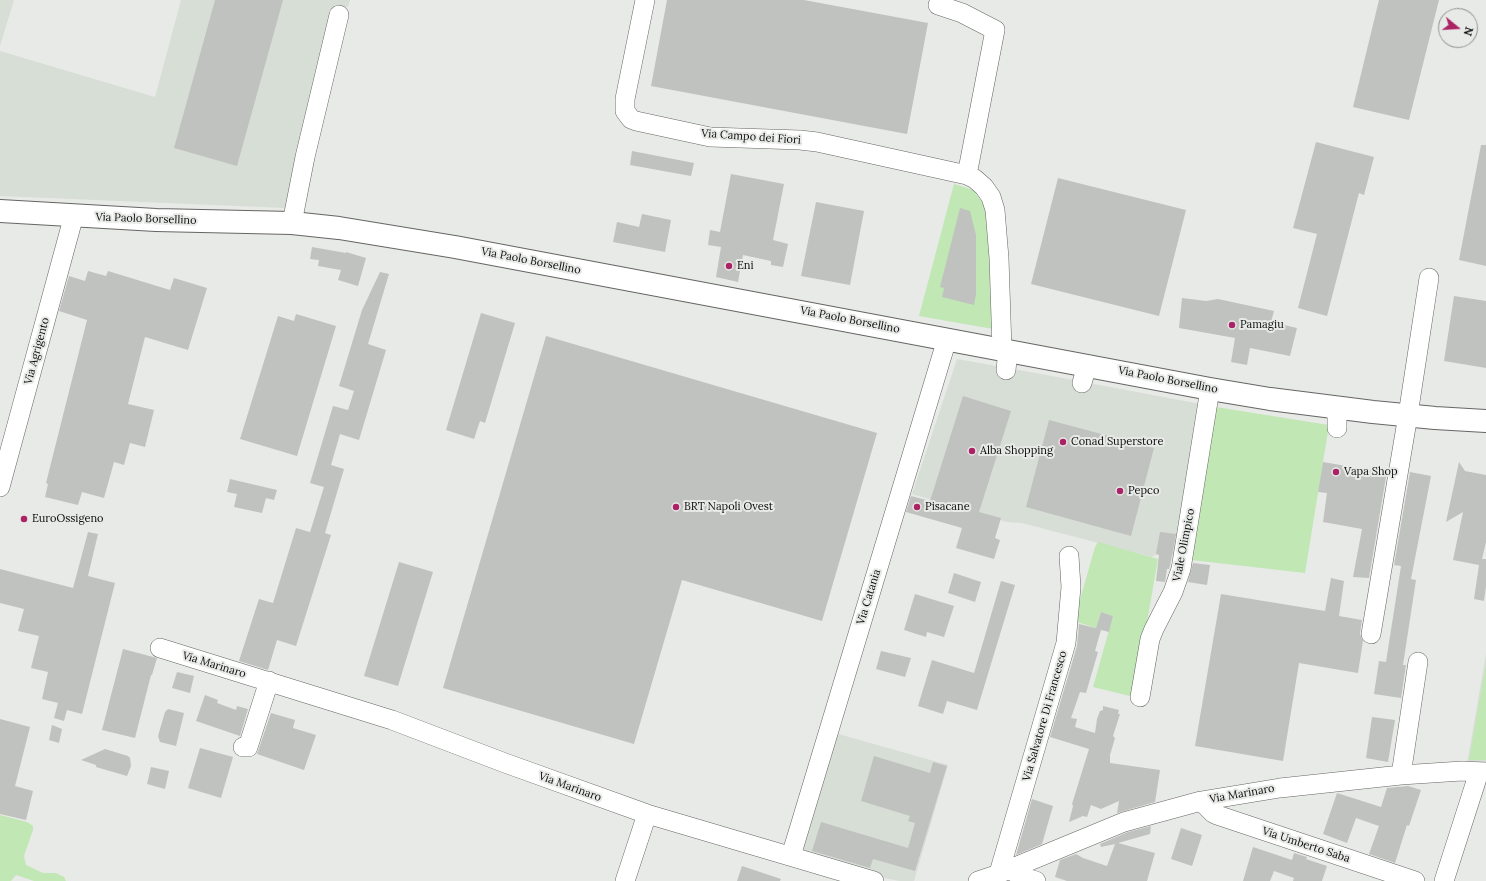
<!DOCTYPE html>
<html>
<head>
<meta charset="utf-8">
<style>
  body { margin:0 }
  #map { position:relative; width:1486px; height:881px; overflow:hidden; background:#e8eae7; font-family:Lora,serif }
  canvas { display:block }
  .north { position:absolute; left:1438px; top:8px; width:40px; height:40px; box-sizing:border-box; background:#e8eae7; border:1px solid #90918f; border-radius:50%; rotate:108deg; font-size:11px; font-weight:700; line-height:16px; text-align:center; color:#0b0c0b }
  .north::after { content:''; display:block; margin:auto; width:14px; height:18px; background:#ac2365; clip-path:polygon(50% 0,100% 100%,50% 72%,0 100%) }
</style>
</head>
<body>
<div id="map">
<canvas width="1486" height="881"></canvas>
<div class="north">N</div>
</div>
<script>
const c = document.querySelector('canvas').getContext('2d');
c.lineJoin = 'round';
function fill(path, color) { c.fillStyle = color; c.fill(path, 'evenodd'); }
const toPath = rows => new Path2D(rows.map(r => 'M' + r).join(''));
function trace(path, color, width, dash) { c.strokeStyle = color; c.lineWidth = width; c.lineCap = dash ? 'butt' : 'round'; c.setLineDash(dash || []); c.stroke(path); }
function write(font, color, halo, rows, align = 'center') {
  c.font = font + ' Lora,serif'; c.lineWidth = 4; c.setLineDash([]); c.textBaseline = 'middle'; c.strokeStyle = halo; c.fillStyle = color; for (const [text, x, y, turn = 0] of rows) {
    c.save(); c.translate(x, y); c.rotate((+turn || 0) * Math.PI / 180); c.textAlign = isNaN(turn) ? turn : align; if (halo) c.strokeText(text, 0, 0); c.fillText(text, 0, 0); c.restore();
  }
}
const built = toPath([
  [0,0,14,0,0,46],
  [181,0,350,0,348,7,335,5,285,208,0,196,0,51,155,97],
  [957,359,1041,374,1216,407,1191,560,1157,554,1152,557,1022,523,1007,522,912,494],
  [1486,654,1486,764,1467,764],
  [835,733,948,765,914,881,900,881,889,879,807,857,802,846]
]);
const green = toPath([
  [954,184,973,190,987,209,993,235,993,329,919,316],
  [1216,407,1329,425,1305,573,1191,560],
  [1098,542,1158,559,1134,697,1093,687,1113,616,1101,612,1096,628,1074,621,1095,547],
  [1486,664,1486,760,1469,760],
  [0,815,27,822,33,826,33,830,24,856,26,865,43,873,56,873,64,877,66,881,34,881,16,875,11,881,0,881]
]);
const building = toPath([
  [215,0,283,0,237,166,174,148],
  [667,0,804,0,928,23,907,134,651,86],
  [1379,0,1439,0,1409,120,1353,107],
  [1316,142,1374,157,1364,195,1359,193,1327,316,1298,308,1317,234,1293,228],
  [1481,145,1486,145,1486,266,1459,260],
  [632,151,694,163,691,176,630,165],
  [731,174,784,184,773,240,788,244,783,267,771,265,771,261,743,255,738,282,716,277,721,247,708,245,710,230,720,232],
  [1058,178,1186,210,1159,316,1031,284],
  [816,202,864,211,850,285,801,276],
  [960,208,970,211,976,235,976,294,974,305,942,297,944,288,940,287],
  [642,214,671,220,665,252,613,242,617,222,639,227],
  [312,247,346,253,346,252,366,258,358,286,338,280,341,270,318,266,319,260,310,259],
  [88,271,106,276,108,271,170,290,174,278,207,288,188,350,145,337,128,404,154,410,145,447,130,443,124,465,114,462,104,498,82,492,78,505,45,497,48,484,46,483,87,320,59,311,69,276,85,281],
  [380,272,389,274,368,344,386,350,359,440,340,434,331,465,344,469,325,533,331,535,296,646,277,640,268,670,239,661,259,599,273,603,296,528,310,532,311,529,324,487,310,483,333,406,348,410,354,391,339,386,362,310],
  [1454,296,1486,301,1486,368,1444,361],
  [1182,298,1206,301,1218,299,1274,311,1271,322,1297,328,1290,356,1250,348,1247,365,1231,362,1235,338,1179,328],
  [481,313,515,323,485,423,480,421,474,439,446,430],
  [296,314,336,326,297,456,240,439,278,316,294,321],
  [546,336,877,433,822,621,682,580,634,744,443,688],
  [963,396,1011,411,979,512,1001,518,995,538,1000,540,994,559,956,548,962,528,906,512,911,496,930,501],
  [1049,420,1154,448,1131,536,1026,507],
  [1323,462,1375,471,1375,469,1387,471,1369,578,1353,577,1362,529,1323,522,1327,493,1318,492],
  [1459,462,1465,471,1486,475,1486,542,1482,559,1486,559,1486,586,1484,601,1474,599,1479,565,1453,560,1463,512,1446,522],
  [1410,472,1431,476,1411,579,1416,580,1403,665,1406,665,1401,698,1374,694,1379,661,1386,662,1401,566,1394,565],
  [230,479,277,490,274,500,266,498,262,513,234,507,237,494,227,492],
  [88,532,98,534,88,576,115,583,82,714,67,710,64,721,54,718,58,703,42,699,48,672,31,668,39,636,18,631,24,609,0,603,0,569,73,588],
  [1160,532,1176,534,1170,566,1169,569,1167,569,1165,582,1156,581,1159,555,1156,554],
  [399,562,433,572,398,686,364,676],
  [1193,563,1210,565,1207,585,1188,582],
  [954,573,981,582,975,602,948,593],
  [1331,578,1344,581,1339,616,1362,620,1360,633,1361,637,1363,641,1358,673,1299,663,1283,761,1195,746,1221,594,1325,611],
  [1001,581,1015,585,977,710,947,701,943,714,918,706,932,660,974,673],
  [915,594,954,606,944,637,927,632,926,637,904,630],
  [1101,612,1113,616,1109,632,1101,630,1095,651,1098,652,1086,693,1080,692,1071,718,1077,719,1075,727,1095,733,1097,719,1100,711,1103,710,1103,706,1119,710,1118,714,1120,714,1113,736,1115,738,1110,755,1110,763,1160,770,1155,802,1117,813,1119,801,1101,809,1091,805,1087,817,1083,816,1069,822,1073,806,1072,804,1089,749,1050,737,1077,646,1079,624,1100,629,1096,628],
  [123,649,157,658,152,675,151,675,135,738,102,730],
  [881,651,911,658,905,677,876,669],
  [177,672,194,676,190,693,172,688],
  [205,695,218,700,217,703,236,710,237,706,248,709,240,736,196,721],
  [168,709,184,713,176,746,160,742,158,736,165,712],
  [271,713,295,720,293,728,316,735,304,770,257,754],
  [1372,717,1395,720,1388,762,1366,758],
  [0,719,30,727,15,786,33,791,26,820,0,814],
  [52,725,62,729,59,743,49,740],
  [200,748,233,757,221,798,188,788],
  [105,749,128,756,130,758,131,766,127,776,96,767,96,765,81,760],
  [874,756,930,773,933,762,947,766,915,871,873,859,870,868,812,851,821,822,908,848,915,823,908,821,910,816,861,801],
  [151,767,169,771,165,789,147,784],
  [1408,786,1421,790,1409,826,1407,825,1395,863,1369,854,1379,826,1356,818,1347,843,1323,834,1337,793,1381,807,1387,788],
  [1032,799,1053,806,1042,844,1016,855],
  [1151,826,1150,834,1118,843,1155,853,1147,881,1067,881,1055,877,1060,860,1076,854,1083,858,1107,866,1115,844,1101,847,1100,844,1128,832],
  [1181,828,1202,835,1192,866,1171,859],
  [1253,847,1292,860,1294,853,1307,857,1306,859,1327,866,1322,881,1293,881,1294,878,1274,871,1270,881,1243,881],
  [742,866,781,879,780,881,737,881]
]);
const minor = toPath([
  [645,0,625,99,625,111,631,119,636,121,710,137,800,140,817,142,967,175,975,179,984,187,991,197,995,210,999,258,1002,349],
  [938,5,962,13,995,30,967,175],
  [292,223,305,157,339,15],
  [1006,370,1008,350],
  [1082,383,1087,365],
  [1337,407,1337,428],
  [0,487,74,215],
  [1371,634,1408,415,1429,278],
  [160,648,392,720,505,763,647,814,874,881],
  [1140,697,1150,639,1154,629,1173,592,1181,569,1210,389],
  [243,747,248,747,269,681],
  [1401,775,1418,662],
  [1201,801,1213,813,1217,815,1415,881],
  [791,856,947,339],
  [1009,869,1022,877,1036,881],
  [999,873,1066,643,1071,587,1069,556],
  [625,881,647,814],
  [978,881,993,876,1124,822,1201,801,1280,788,1401,775,1462,771,1486,772],
  [1444,881,1479,772]
]);
const major = toPath([
  [0,211,156,220,292,223,339,228,455,247,1210,389,1270,399,1373,412,1435,418,1486,421]
]);
const markers = [
  [729,266,4,"#ac2365"],
  [1232,325,4,"#ac2365"],
  [1063,442,4,"#ac2365"],
  [972,451,4,"#ac2365"],
  [1336,472,4,"#ac2365"],
  [1120,491,4,"#ac2365"],
  [676,507,4,"#ac2365"],
  [917,507,4,"#ac2365"],
  [24,519,4,"#ac2365"]
];
const streetNames = [
  ["Via Campo dei Fiori",751,137,4],
  ["Via Paolo Borsellino",146,219,2],
  ["Via Paolo Borsellino",531,261,11],
  ["Via Paolo Borsellino",850,320,11],
  ["Via Agrigento",37,351,-75],
  ["Via Paolo Borsellino",1168,380,11],
  ["Viale Olimpico",1184,545,-79],
  ["Via Catania",869,597,-73],
  ["Via Marinaro",214,665,17],
  ["Via Salvatore Di Francesco",1045,716,-74],
  ["Via Marinaro",570,787,20],
  ["Via Marinaro",1242,794,-10],
  ["Via Umberto Saba",1306,845,18]
];
const poiNames = [
  ["Eni",737,266],
  ["Pamagiu",1240,325],
  ["Conad Superstore",1071,442],
  ["Alba Shopping",980,451],
  ["Vapa Shop",1344,472],
  ["Pepco",1128,491],
  ["BRT Napoli Ovest",684,507],
  ["Pisacane",925,507],
  ["EuroOssigeno",32,519]
];
fill(built, '#d7ded5');
fill(green, '#c0e7b4');
fill(building, '#c0c2bf');
trace(minor, '#656664', 20);
trace(major, '#656664', 24);
trace(minor, '#fff', 19);
trace(major, '#fff', 22);
for (const [x, y, r, color] of markers) { const dot = new Path2D(); dot.arc(x, y, r, 0, 2 * Math.PI); c.fillStyle = color; c.fill(dot); trace(dot, '#e8eae7', 1.5); }
write('11px', '#0b0c0b', '#e8eae7', streetNames);
write('11px', '#0b0c0b', '#e8eae7', poiNames, 'left');
</script>
</body>
</html>
